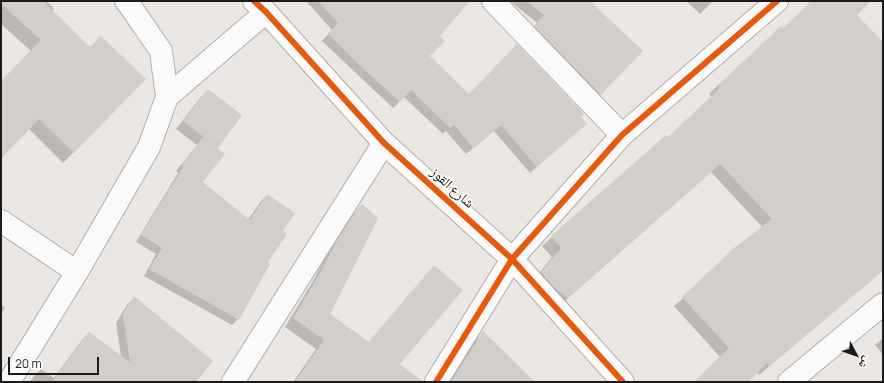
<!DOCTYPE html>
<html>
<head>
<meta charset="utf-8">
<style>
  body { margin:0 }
  #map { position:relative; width:884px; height:383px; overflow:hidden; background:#eae7e4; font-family:Manrope,"Noto Naskh Arabic",sans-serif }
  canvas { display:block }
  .frame { position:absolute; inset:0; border:2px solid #1b1a18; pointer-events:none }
  .north { position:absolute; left:836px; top:335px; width:40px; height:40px; -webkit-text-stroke:3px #fff; paint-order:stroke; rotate:131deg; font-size:11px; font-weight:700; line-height:16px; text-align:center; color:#1b1a18 }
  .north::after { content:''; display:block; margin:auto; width:14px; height:18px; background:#1b1a18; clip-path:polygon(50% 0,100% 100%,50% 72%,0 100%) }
  .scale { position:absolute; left:8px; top:357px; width:91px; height:18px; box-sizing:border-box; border:2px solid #1b1a18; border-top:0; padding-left:5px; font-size:12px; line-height:14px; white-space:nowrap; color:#1b1a18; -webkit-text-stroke:3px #fff; paint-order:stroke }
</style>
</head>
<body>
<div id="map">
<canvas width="884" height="383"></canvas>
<div class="frame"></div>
<div class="north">ش</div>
<div class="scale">20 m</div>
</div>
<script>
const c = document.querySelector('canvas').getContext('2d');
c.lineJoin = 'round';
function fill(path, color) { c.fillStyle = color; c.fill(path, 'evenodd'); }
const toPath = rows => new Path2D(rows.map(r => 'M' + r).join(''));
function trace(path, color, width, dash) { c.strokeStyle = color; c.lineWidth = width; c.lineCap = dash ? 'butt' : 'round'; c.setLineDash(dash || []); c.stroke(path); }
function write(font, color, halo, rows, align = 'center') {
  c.font = font + ' Manrope,"Noto Naskh Arabic",sans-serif'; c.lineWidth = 3; c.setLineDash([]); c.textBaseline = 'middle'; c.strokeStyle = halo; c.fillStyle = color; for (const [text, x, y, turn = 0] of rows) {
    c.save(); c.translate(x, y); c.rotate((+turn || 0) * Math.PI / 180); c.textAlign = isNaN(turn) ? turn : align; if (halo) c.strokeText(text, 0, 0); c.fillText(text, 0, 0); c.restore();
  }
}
const shadow = toPath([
  [1,1,46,1,54,8,52,11,90,48,145,79,63,163,29,129,1,158,1,82,31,51,1,24],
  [306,1,469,1,438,36,429,56,469,95,580,117,579,130,530,173,494,131,466,154,446,131,443,134,404,97,393,108,322,41,332,30],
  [510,1,588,1,641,51,593,102,527,34,537,23],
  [686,1,713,1,700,14],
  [812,1,848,1,856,15,883,47,883,270,759,375,757,372,747,382,696,382,720,357,674,306,763,228,711,172,558,307,532,282,552,257,542,246,666,136,668,139,712,97,709,94,718,85,783,29],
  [208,90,217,147,201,183,248,220,261,201,267,195,281,231,238,319,232,325,144,276,156,254,136,242,178,173,176,171,197,145,176,129,200,98],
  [362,205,328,315,368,343,426,275,398,364,395,382,293,382,316,349,285,327,313,281,329,250,348,220],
  [134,298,195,382,29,382,41,369,54,378,82,340,89,333,121,356,116,323,127,305],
  [1,305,5,308,1,314],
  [483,333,533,382,448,382,474,342],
  [883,338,883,355,875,345]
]);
const building = toPath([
  [1,1,43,1,90,47,101,36,146,79,74,153,39,119,1,159,1,81,41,40,1,4],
  [318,1,470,1,440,36,445,41,430,56,469,94,517,44,584,114,581,117,587,124,537,167,501,125,473,148,454,125,450,128,411,90,400,102,355,61,328,33,338,23],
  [526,1,590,1,643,51,601,95,534,26,544,15],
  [811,1,871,1,857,15,883,42,883,271,769,366,767,363,748,382,694,382,729,348,682,297,734,248,772,219,720,164,568,298,554,287,541,272,561,248,551,236,666,135,668,137,720,88,718,85,781,26,783,28],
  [208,89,242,115,218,148,183,121],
  [203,137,225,154,203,182,250,220,267,194,295,213,283,231,287,234,268,262,270,264,239,320,149,269,162,248,141,235,184,166,182,165],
  [362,204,378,218,330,314,369,342,434,265,463,290,400,364,424,382,295,382,324,340,293,318,321,272,337,240,356,211],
  [134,296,213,361,196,382,52,382,89,332,130,362,123,314],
  [483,331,535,382,451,382]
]);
const minor = toPath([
  [254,1,266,12,384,143,512,259,623,382],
  [493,1,622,135],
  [167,97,266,12],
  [1,221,77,272],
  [9,382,77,272,149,147,167,97,161,51,130,6,126,1],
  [233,382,384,143],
  [436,382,512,259,622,135,777,1],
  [789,382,883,304]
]);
const cycleway = toPath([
  [254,1,266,12,384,143,512,259,623,382],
  [436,382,512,259,622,135,777,1]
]);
const streetNames = [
  ["شارع القوز",452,188,42]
];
fill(shadow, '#0003');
fill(building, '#d1cecc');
trace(minor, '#b0adab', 24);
trace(minor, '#fcfbfb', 22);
trace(cycleway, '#e8590c', 6);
write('14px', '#1b1a18', '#fff', streetNames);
</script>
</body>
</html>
